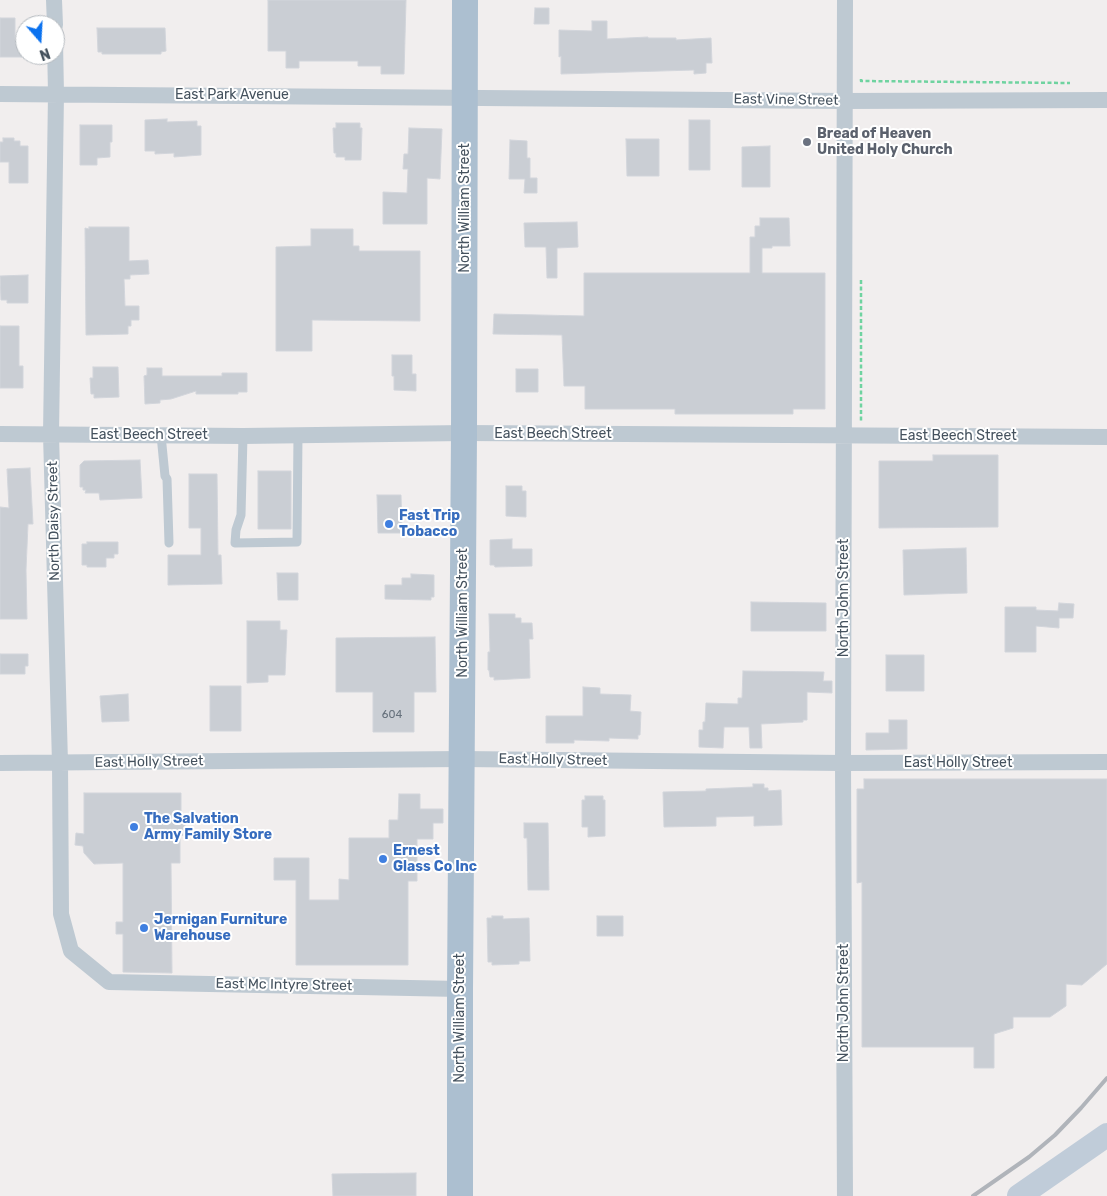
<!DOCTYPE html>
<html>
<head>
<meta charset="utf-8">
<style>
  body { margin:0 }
  #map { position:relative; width:1107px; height:1196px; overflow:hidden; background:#f1eeee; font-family:Rubik,sans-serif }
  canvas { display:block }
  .north { position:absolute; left:15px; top:15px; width:50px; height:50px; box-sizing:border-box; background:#fff; border:1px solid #b5babf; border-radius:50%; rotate:161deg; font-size:14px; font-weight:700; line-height:20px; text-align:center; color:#45525e }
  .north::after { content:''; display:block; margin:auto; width:18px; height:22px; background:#0b72ef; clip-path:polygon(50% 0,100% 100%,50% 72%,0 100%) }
</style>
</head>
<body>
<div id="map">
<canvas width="1107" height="1196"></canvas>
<div class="north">N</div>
</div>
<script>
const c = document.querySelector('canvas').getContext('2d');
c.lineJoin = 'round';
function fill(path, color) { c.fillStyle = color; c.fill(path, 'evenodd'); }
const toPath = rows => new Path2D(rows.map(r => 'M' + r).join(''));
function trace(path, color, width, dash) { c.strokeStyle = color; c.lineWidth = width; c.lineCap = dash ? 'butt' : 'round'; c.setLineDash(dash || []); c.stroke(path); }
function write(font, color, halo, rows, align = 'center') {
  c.font = font + ' Rubik,sans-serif'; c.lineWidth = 4; c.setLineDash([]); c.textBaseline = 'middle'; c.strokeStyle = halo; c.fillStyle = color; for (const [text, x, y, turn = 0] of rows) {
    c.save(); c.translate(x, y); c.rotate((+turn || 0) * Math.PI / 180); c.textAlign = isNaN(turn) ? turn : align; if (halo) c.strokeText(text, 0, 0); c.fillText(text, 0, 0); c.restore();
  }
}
const building = toPath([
  [268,0,406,0,404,74,381,74,381,66,358,66,358,61,299,61,299,68,286,68,286,51,268,51,268,0],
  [535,8,549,8,549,24,534,24,535,8],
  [0,18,15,18,15,40,23,40,23,57,0,57,0,18],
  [592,21,607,21,607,39,648,37,648,38,676,38,676,40,711,38,712,63,706,63,706,73,694,74,694,70,561,74,561,56,559,57,559,30,592,31,592,21],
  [97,28,165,28,166,51,161,52,161,54,102,54,102,52,98,52,97,28],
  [167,119,167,122,197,121,197,126,201,126,201,155,174,157,174,153,155,154,155,151,145,151,145,120,167,119],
  [689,120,710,120,710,170,689,170,689,120],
  [336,123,360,123,360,128,362,128,361,160,345,160,345,157,336,157,336,153,334,153,333,128,336,128,336,123],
  [80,125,112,125,112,142,110,142,110,157,97,158,97,165,80,165,80,125],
  [409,128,442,129,440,179,427,178,427,224,383,224,383,192,407,193,408,169,403,169,404,154,408,154,409,128],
  [3,138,14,138,14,141,20,141,20,146,28,146,28,183,9,183,9,162,0,162,0,142,3,142,3,138],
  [626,139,659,139,659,176,627,176,626,139],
  [510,140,527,141,527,158,530,158,530,178,537,178,537,193,524,193,525,179,509,179,510,140],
  [770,146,770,187,742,187,742,147,770,146],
  [760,218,789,218,790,246,772,246,772,248,762,248,762,273,825,273,825,409,793,409,793,414,675,414,675,409,585,409,585,386,564,386,562,335,493,334,494,314,584,316,584,273,750,273,750,237,755,237,755,226,760,226,760,218],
  [577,222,578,247,557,248,557,278,547,278,546,247,525,247,524,223,577,222],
  [89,227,129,227,129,261,148,260,149,274,130,275,130,279,124,279,125,306,139,306,139,320,131,320,131,326,128,326,128,334,86,335,85,228,89,229,89,227],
  [311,229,353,229,353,246,359,246,359,251,420,251,420,321,312,320,312,351,276,351,276,247,311,246,311,229],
  [28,275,28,303,7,303,7,300,1,300,0,276,28,275],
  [0,326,19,326,19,366,23,366,23,388,0,388,0,326],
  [392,355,412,355,412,374,416,374,416,391,394,390,394,376,392,376,392,355],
  [93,367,118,367,119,397,94,398,94,394,91,394,90,378,93,378,93,367],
  [147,368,162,368,162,376,222,376,222,373,247,373,247,392,238,392,238,394,196,394,196,391,171,399,160,400,160,403,145,404,144,376,147,375,147,368],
  [516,369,538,369,538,392,516,392,516,369],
  [933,455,998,455,998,527,879,528,879,461,933,461,933,455],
  [140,460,142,498,100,500,99,493,85,493,86,490,83,490,83,487,80,487,80,465,84,461,140,460],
  [30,468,33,524,28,524,26,570,27,619,0,619,0,507,9,508,7,469,30,468],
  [258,471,291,471,291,529,258,529,258,471],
  [189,474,217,474,218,555,221,555,222,584,168,585,168,555,201,555,201,528,189,528,189,474],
  [506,486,522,486,522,491,526,491,526,517,506,516,506,486],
  [377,495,401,495,402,533,378,533,377,495],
  [512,539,512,549,532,549,532,566,495,567,494,565,490,565,490,540,512,539],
  [87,542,118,542,118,554,114,554,114,558,106,558,106,567,87,567,87,565,82,565,82,544,87,544,87,542],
  [966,548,967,593,904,595,903,550,966,548],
  [277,573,298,573,298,600,278,600,277,573],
  [411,574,434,575,434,597,431,597,431,600,385,599,385,585,402,585,402,578,411,578,411,574],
  [751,602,826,603,826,631,751,631,751,602],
  [1059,603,1074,604,1073,618,1059,618,1059,628,1036,626,1036,652,1005,652,1005,607,1036,607,1036,610,1058,611,1059,603],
  [489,614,515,614,515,618,521,618,521,623,532,623,533,639,529,639,530,678,494,680,494,677,490,677,489,670,488,670,488,652,490,652,489,614],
  [247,621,280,621,280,630,287,630,285,675,268,675,268,682,247,683,247,621],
  [435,637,436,692,414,692,414,732,373,732,373,692,336,692,336,638,435,637],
  [0,654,28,654,28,666,25,666,25,674,0,674,0,654],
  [886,655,924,655,924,691,886,691,886,655],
  [743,671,824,672,823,681,832,681,832,693,807,692,807,720,803,720,803,722,761,724,762,748,750,748,749,727,724,727,723,748,699,747,699,730,703,730,703,722,705,722,706,703,738,704,738,698,742,698,743,671],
  [210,686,241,686,241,731,210,731,210,686],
  [583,687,600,688,600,694,631,695,630,711,641,712,640,735,638,735,638,739,609,738,609,741,574,740,574,743,546,743,546,716,583,716,583,687],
  [128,694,129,721,102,722,100,696,128,694],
  [889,720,907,720,907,749,866,750,866,733,889,733,889,720],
  [864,779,1107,779,1107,964,1082,985,1066,984,1066,1006,1050,1017,1013,1017,1013,1028,994,1034,994,1068,974,1068,974,1047,862,1047,862,882,857,883,857,789,864,789,864,779],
  [753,784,764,784,764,788,768,788,768,791,781,790,782,825,754,826,754,816,716,817,716,826,664,827,663,792,706,791,706,789,753,787,753,784],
  [84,793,181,793,181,820,185,821,185,836,180,835,180,863,171,863,172,973,123,972,123,934,116,934,116,922,123,922,123,863,94,864,84,853,83,846,75,845,76,833,84,834,84,793],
  [399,794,420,794,420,809,443,809,443,823,433,823,433,839,417,839,417,881,408,881,408,965,296,965,296,880,274,880,274,858,309,858,309,900,339,900,339,879,349,880,349,838,389,838,389,820,398,820,399,794],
  [585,796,603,796,603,800,605,800,605,836,588,837,588,827,582,827,582,800,585,800,585,796],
  [524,823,548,823,549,890,528,890,527,838,524,838,524,823],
  [492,916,503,916,503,919,529,918,530,961,519,961,519,964,492,965,492,962,488,962,487,918,492,918,492,916],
  [597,916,623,916,623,936,597,936,597,916],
  [416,1173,416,1196,333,1196,332,1174,416,1173]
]);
const path = toPath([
  [861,79,861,81,1070,83],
  [861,280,861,421]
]);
const lane = toPath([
  [161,435,165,476,167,479,169,543],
  [243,436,241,515,236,530,235,543,297,542,298,435]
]);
const street = toPath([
  [54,0,55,25],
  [845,0,843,763,845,1196],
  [55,42,56,94,51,434,60,763,61,914,71,951,109,982,460,989],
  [0,94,844,101,1107,100],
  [0,434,243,436,464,433,1107,437],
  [0,763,462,759,843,763,1107,762]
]);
const secondary = toPath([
  [1019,1196,1107,1135]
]);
const primary = toPath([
  [460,1196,460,989,464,433,465,0]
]);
const rail = toPath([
  [973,1196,1029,1157,1055,1135,1081,1108,1107,1078]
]);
const markers = [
  [807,142,5,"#6b7280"],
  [389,524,5,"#3f7fe0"],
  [134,827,5,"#3f7fe0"],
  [383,859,5,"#3f7fe0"],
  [144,928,5,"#3f7fe0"]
];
const numberNames = [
  ["604",392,715]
];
const streetNames = [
  ["East Park Avenue",232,95],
  ["East Vine Street",786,100,1],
  ["North William Street",465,208,-90],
  ["East Beech Street",553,434],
  ["East Beech Street",149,435],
  ["East Beech Street",958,436],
  ["North Daisy Street",54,521,-91],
  ["North John Street",844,598,-90],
  ["North William Street",463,613,-90],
  ["East Holly Street",553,760,1],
  ["East Holly Street",149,762,-1],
  ["East Holly Street",958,763],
  ["East Mc Intyre Street",284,985,1],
  ["North John Street",844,1003,-90],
  ["North William Street",460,1018,-90]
];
const worshipNames = [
  ["Bread of Heaven",817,134],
  ["United Holy Church",817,150]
];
const shopNames = [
  ["Fast Trip",399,516],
  ["Tobacco",399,532],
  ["The Salvation",144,819],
  ["Army Family Store",144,835],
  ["Ernest",393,851],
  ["Glass Co Inc",393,867],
  ["Jernigan Furniture",154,920],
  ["Warehouse",154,936]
];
fill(building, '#caced4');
trace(building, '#d2d5db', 1);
trace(path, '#6fd3a0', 2.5, [4, 2.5]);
trace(lane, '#bec9d2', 9);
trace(street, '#bec9d2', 16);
trace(secondary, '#c0ccd9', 24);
trace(primary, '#acbfd0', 26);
trace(rail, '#b0b4ba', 4);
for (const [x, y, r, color] of markers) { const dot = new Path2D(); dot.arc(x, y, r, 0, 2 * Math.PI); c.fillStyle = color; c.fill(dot); trace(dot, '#fff', 2); }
write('11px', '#66717c', null, numberNames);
write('14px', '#45525e', '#fff', streetNames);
write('bold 14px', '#5b616d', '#fff', worshipNames, 'left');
write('bold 14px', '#366cbe', '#fff', shopNames, 'left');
</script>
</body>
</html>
